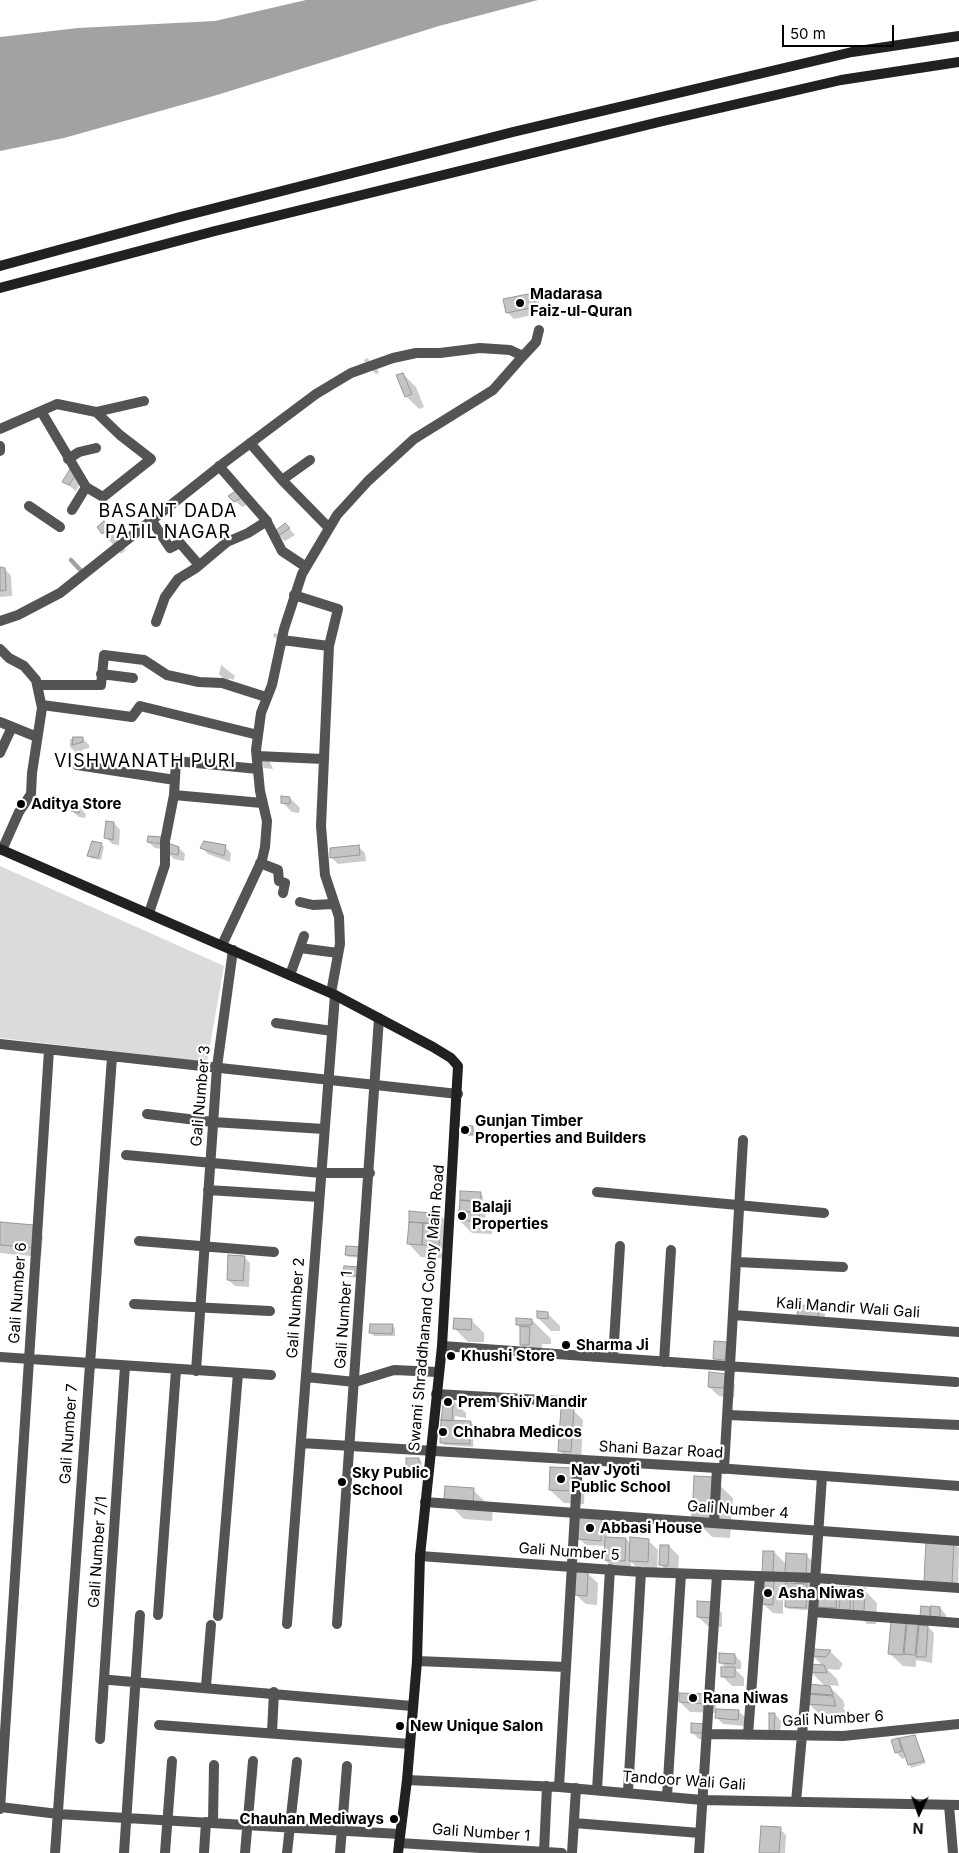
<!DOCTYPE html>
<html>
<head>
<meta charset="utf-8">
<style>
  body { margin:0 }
  #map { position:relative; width:959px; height:1853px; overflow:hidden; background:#fff; font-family:Inter,sans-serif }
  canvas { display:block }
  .north { position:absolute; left:894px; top:1788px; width:50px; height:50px; -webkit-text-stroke:4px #fff; paint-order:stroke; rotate:183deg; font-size:14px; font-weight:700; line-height:20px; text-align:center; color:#000 }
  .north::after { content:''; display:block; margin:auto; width:18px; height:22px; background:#000; clip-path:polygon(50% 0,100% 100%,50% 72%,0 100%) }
  .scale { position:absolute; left:782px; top:25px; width:112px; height:22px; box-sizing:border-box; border:2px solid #000; border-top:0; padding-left:6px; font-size:15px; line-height:18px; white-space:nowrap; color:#000; -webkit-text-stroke:4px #fff; paint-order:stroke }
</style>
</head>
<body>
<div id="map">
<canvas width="959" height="1853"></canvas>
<div class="north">N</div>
<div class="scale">50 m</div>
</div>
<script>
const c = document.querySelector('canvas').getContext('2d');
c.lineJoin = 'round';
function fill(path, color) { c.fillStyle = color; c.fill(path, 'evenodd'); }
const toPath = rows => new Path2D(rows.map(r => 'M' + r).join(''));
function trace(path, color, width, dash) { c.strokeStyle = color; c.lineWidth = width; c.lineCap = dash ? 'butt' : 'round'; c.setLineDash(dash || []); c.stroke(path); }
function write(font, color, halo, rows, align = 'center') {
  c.font = font + ' Inter,sans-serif'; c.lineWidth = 4.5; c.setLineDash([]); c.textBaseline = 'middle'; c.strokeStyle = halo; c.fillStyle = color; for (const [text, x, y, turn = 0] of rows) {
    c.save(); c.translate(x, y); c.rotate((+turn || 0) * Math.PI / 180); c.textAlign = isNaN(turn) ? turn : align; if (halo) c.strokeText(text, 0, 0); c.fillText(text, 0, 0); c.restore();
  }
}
const green = toPath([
  [0,866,224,966,207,1062,0,1038]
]);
const water = toPath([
  [306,0,538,0,439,26,217,95,64,138,0,151,0,37,78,28,215,21]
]);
const shadow = toPath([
  [533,294,539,301,541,313,514,319,507,312],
  [367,358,377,368,379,373,376,374,366,365,364,360],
  [403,374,416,387,424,407,419,409,406,396],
  [71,471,80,483,76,491,64,482],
  [237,491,248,504,242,507,230,496],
  [104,523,126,550,121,554,103,533],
  [285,524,295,535,285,541,278,535],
  [0,569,5,569,11,576,12,596,0,597],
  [274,633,279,634,280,642,273,636],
  [221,665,235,676,233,680,229,678,228,682,225,681,219,674],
  [70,739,83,739,89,745,89,748,82,750,81,757,70,747],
  [261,759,269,760,273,769,264,768],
  [290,798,300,808,299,813,292,812,282,802],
  [80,808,86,814,85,818,79,817,72,811],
  [114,823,120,830,119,845,112,844,106,837],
  [148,842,179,848,185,854,184,861,174,859,168,853,168,850,155,848],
  [102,845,104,847,101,860,91,858,88,855],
  [358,846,365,853,366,861,338,864,331,857],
  [225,847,231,853,230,862,208,854,202,848],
  [472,1127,475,1130,475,1136,468,1136,465,1133],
  [461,1192,480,1193,483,1196,483,1201,462,1199,462,1202,483,1203,486,1210,485,1221,492,1227,492,1234,472,1233,459,1220],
  [411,1213,440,1215,453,1228,451,1259,421,1257,408,1243],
  [0,1223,33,1226,43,1236,41,1257,0,1253],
  [362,1248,365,1258,349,1257,346,1255],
  [244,1257,250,1263,249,1287,235,1286,228,1280],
  [360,1268,363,1278,347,1277,344,1274],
  [819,1307,825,1314,824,1323,805,1322],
  [547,1313,560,1326,560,1331,551,1331,538,1318],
  [471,1320,484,1333,484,1342,468,1342,454,1328],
  [532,1320,551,1339,551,1344,542,1344,542,1358,534,1358,521,1345,522,1329,517,1324],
  [392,1325,395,1328,395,1336,374,1336,371,1333],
  [725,1375,735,1385,734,1398,719,1396,709,1387],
  [453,1400,466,1413,466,1418,455,1416,455,1422,471,1423,474,1425,473,1447,444,1445,442,1442],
  [573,1410,583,1420,581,1461,569,1460,559,1450],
  [419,1459,422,1462,421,1471,410,1471,407,1468],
  [572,1469,585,1482,584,1504,564,1503,550,1490],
  [713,1479,733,1498,730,1538,712,1537,693,1518],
  [473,1490,493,1509,492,1521,464,1519,445,1500],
  [601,1518,608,1525,607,1538,626,1539,631,1544,648,1540,658,1550,657,1571,640,1570,631,1562,631,1567,611,1566,605,1560,606,1546,586,1545,579,1539],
  [954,1543,959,1548,958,1590,931,1588],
  [669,1546,679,1556,678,1575,670,1574,661,1565],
  [774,1552,787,1565,806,1555,819,1568,818,1587,837,1588,841,1592,850,1589,855,1593,864,1590,877,1603,876,1624,867,1624,859,1616,820,1609,817,1606,818,1587,809,1587,808,1610,789,1609,786,1606,787,1587,778,1587,783,1592,783,1614,773,1613,763,1604],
  [787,1574,798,1585,786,1585],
  [577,1573,588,1574,598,1583,597,1605,586,1604,576,1595],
  [712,1603,722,1613,722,1627,708,1626,698,1617],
  [922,1607,940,1608,946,1615,946,1623,928,1622],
  [905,1624,908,1627,917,1625,928,1627,934,1633,932,1663,916,1660,916,1667,903,1666,889,1653],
  [813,1650,830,1651,843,1664,839,1670,827,1669,837,1679,839,1686,828,1685,843,1700,845,1707,843,1707,848,1719,822,1717,809,1704,813,1696,810,1693,825,1686,810,1671,823,1666,813,1656],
  [735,1655,741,1662,741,1669,735,1669,744,1678,744,1686,732,1686,722,1676,726,1668,720,1662],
  [707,1695,716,1705,716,1710,738,1711,745,1717,744,1726,723,1724,717,1718,717,1713,690,1712,680,1702],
  [775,1714,781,1721,780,1737,770,1731],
  [705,1725,711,1739,699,1739,692,1732],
  [915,1736,926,1763,911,1768,906,1757,902,1759,896,1752,898,1739,902,1743],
  [780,1829,786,1835,785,1853,760,1853]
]);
const stream = toPath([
  [71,560,84,574]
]);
const building = toPath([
  [533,293,536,307,506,313,503,299,533,293],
  [403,373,412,394,405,397,396,375,403,373],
  [70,469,75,476,69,485,62,482,70,469],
  [237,490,243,497,234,502,228,496,237,490],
  [104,521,109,529,102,534,97,527,104,521],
  [285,523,290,528,278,536,275,531,285,523],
  [0,567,5,568,6,590,0,591,0,567],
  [73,737,83,737,83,742,72,745,73,737],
  [281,796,290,797,290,804,281,803,281,796],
  [72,805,80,807,79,813,71,811,72,805],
  [106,821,114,822,113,840,104,838,106,821],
  [148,836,163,837,162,844,147,842,148,836],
  [92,841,102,843,98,858,87,856,92,841],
  [204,841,226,845,224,856,200,848,204,841],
  [168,843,179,847,178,855,167,853,168,843],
  [359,845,360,855,330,858,330,848,359,845],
  [464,1125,473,1126,473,1134,463,1134,464,1125],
  [460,1191,481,1192,480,1202,460,1200,460,1191],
  [460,1200,480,1202,479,1213,459,1211,460,1200],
  [409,1211,440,1214,440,1224,409,1222,409,1211],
  [459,1211,479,1213,479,1222,458,1220,459,1211],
  [0,1222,34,1225,32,1248,0,1245,0,1222],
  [409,1222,423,1223,422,1245,407,1244,409,1222],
  [423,1223,440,1224,439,1246,422,1245,423,1223],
  [346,1246,363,1247,362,1256,345,1255,346,1246],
  [228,1255,245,1256,243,1281,227,1280,228,1255],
  [344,1266,361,1267,361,1276,343,1275,344,1266],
  [798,1305,819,1306,818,1317,797,1316,798,1305],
  [537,1311,548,1312,548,1319,537,1318,537,1311],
  [454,1318,472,1319,471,1330,453,1329,454,1318],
  [516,1318,532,1319,532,1325,516,1325,516,1318],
  [370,1324,393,1324,392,1334,369,1333,370,1324],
  [520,1326,530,1327,529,1345,520,1345,520,1326],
  [714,1341,727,1342,725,1360,713,1359,714,1341],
  [709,1372,726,1374,724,1388,708,1387,709,1372],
  [443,1398,454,1399,453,1406,443,1405,443,1398],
  [443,1405,453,1406,452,1421,441,1420,443,1405],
  [561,1408,574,1409,571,1452,558,1451,561,1408],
  [441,1420,471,1421,470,1444,440,1443,441,1420],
  [406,1458,419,1458,419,1469,406,1469,406,1458],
  [550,1467,573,1468,571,1491,549,1490,550,1467],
  [694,1476,714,1477,711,1520,692,1519,694,1476],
  [445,1486,474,1488,473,1502,444,1500,445,1486],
  [579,1516,602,1517,601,1541,578,1539,579,1516],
  [605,1537,626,1538,625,1561,604,1560,605,1537],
  [630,1537,649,1539,648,1562,629,1561,630,1537],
  [926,1540,954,1542,952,1584,924,1582,926,1540],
  [660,1545,669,1545,668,1566,659,1565,660,1545],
  [763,1551,774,1551,773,1574,762,1574,763,1551],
  [786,1553,807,1554,806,1575,785,1574,786,1553],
  [576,1572,588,1572,587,1596,575,1595,576,1572],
  [763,1581,774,1581,773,1605,762,1604,763,1581],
  [786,1583,807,1584,806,1608,785,1607,786,1583],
  [817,1586,838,1587,836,1608,816,1607,817,1586],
  [840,1587,851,1587,850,1610,839,1610,840,1587],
  [854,1588,865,1588,864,1611,853,1611,854,1588],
  [697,1601,713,1602,712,1618,697,1617,697,1601],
  [921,1606,930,1607,930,1617,920,1616,921,1606],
  [931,1606,940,1607,940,1617,930,1616,931,1606],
  [891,1622,906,1623,903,1655,888,1654,891,1622],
  [907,1623,918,1624,915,1655,904,1654,907,1623],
  [919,1625,928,1626,926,1657,916,1657,919,1625],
  [812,1649,831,1650,826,1657,812,1656,812,1649],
  [719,1653,735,1654,735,1664,719,1663,719,1653],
  [810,1664,824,1665,827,1673,809,1672,810,1664],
  [721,1667,735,1667,735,1677,721,1677,721,1667],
  [809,1684,830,1686,833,1695,808,1693,809,1684],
  [679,1693,707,1694,707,1704,679,1702,679,1693],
  [808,1694,833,1696,836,1706,807,1704,808,1694],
  [716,1709,739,1710,738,1720,715,1718,716,1709],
  [769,1713,775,1713,774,1732,769,1731,769,1713],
  [691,1723,705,1724,705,1733,691,1733,691,1723],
  [915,1735,924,1761,908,1765,899,1738,915,1735],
  [898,1738,902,1751,895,1753,891,1740,898,1738],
  [761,1826,781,1827,779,1853,759,1853,761,1826]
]);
const street = toPath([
  [41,411,86,487,72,510],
  [0,429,57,404,96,412,144,401],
  [250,443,282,480,329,528],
  [0,446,0,451],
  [68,459,79,452,96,448],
  [219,466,266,520,282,551,306,567],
  [282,480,310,460],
  [86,487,103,497,151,459,120,435,96,412],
  [29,506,60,527],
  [152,521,170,548,180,543,199,565],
  [294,595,338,609,329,646,321,826,325,875,339,917,340,944,331,993],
  [0,621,18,615,60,593,225,462,316,394,351,373,393,358,416,353,440,353,480,348,510,350,523,356,536,342,539,330],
  [156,622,165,597,178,579,196,568,227,542,248,533,267,521],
  [282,640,329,646],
  [0,649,9,658,24,666,36,680,42,708,32,773,31,794,19,812,2,850],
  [101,674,133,678],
  [37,685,101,685,104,655,144,660,167,675,199,682,222,683,266,697],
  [42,705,132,717,140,706,258,735],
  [0,722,37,737],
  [0,753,12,727],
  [257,756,323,759],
  [77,765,175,780],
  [174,795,262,803],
  [260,863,278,870,279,881,285,883,283,893],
  [300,902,313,905,333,904],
  [149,913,165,865,165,841,174,795,176,761,258,769],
  [222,945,262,860,265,847,267,821,260,791,256,750,261,713,272,685,284,629,302,574,337,515,368,481,414,439,493,390,523,356],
  [300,948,338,953],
  [290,975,304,936],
  [276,1023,332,1031],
  [0,1044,458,1094],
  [147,1114,213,1122,324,1129],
  [126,1155,321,1173,370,1173],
  [208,1190,319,1197],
  [597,1192,824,1213],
  [139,1241,274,1252],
  [737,1262,843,1267],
  [134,1304,270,1311],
  [734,1315,959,1332],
  [442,1346,956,1382],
  [0,1357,271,1375],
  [613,1358,620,1246],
  [664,1362,671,1250],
  [196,1371,217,1067,233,950],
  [306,1377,355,1382,394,1370,438,1372],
  [436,1394,560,1401],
  [728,1415,959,1425],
  [301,1443,717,1468,959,1486],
  [724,1469,743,1140],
  [425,1502,959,1541],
  [714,1523,717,1468],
  [420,1556,641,1572,815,1578,959,1588],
  [813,1612,959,1623],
  [158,1615,176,1370],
  [218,1616,238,1373],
  [287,1624,335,995],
  [337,1624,379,1018],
  [417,1661,566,1667],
  [110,1680,412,1706],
  [206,1686,211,1625],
  [159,1725,410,1744],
  [272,1732,274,1692],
  [707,1734,843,1736,959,1724],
  [748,1735,760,1576],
  [100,1739,125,1366],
  [407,1780,559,1787,702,1800,959,1805],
  [559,1787,578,1461],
  [597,1790,610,1569],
  [628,1792,641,1572],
  [667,1796,681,1574],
  [796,1802,813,1612,822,1476],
  [949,1805,953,1853],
  [0,1807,58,1814,399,1834],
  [0,1809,49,1050],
  [213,1822,214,1765],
  [574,1823,700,1833],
  [399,1843,562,1853],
  [544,1852,547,1786],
  [55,1853,112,1057],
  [124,1853,140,1615,139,1628],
  [165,1853,172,1761],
  [204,1853,206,1822],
  [245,1853,253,1761],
  [287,1853,297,1762],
  [340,1853,347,1766],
  [572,1853,576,1788],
  [699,1853,717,1575]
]);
const secondary = toPath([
  [0,266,180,217,513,132,852,52,959,36],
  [0,288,215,231,659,122,841,80,959,62],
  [0,849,335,995,433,1047,451,1058,458,1066,442,1346,420,1556,417,1661,407,1780,398,1853]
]);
const markers = [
  [520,303,5,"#000"],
  [21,804,5,"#000"],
  [465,1130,5,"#000"],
  [462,1216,5,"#000"],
  [566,1345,5,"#000"],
  [451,1356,5,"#000"],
  [448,1402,5,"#000"],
  [443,1432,5,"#000"],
  [561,1479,5,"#000"],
  [342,1482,5,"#000"],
  [590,1528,5,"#000"],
  [768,1593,5,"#000"],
  [693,1698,5,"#000"],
  [400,1726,5,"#000"],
  [394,1819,5,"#000"]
];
const poiNames = [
  ["Madarasa",530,294],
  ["Faiz-ul-Quran",530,311],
  ["Aditya Store",31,804],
  ["Gunjan Timber",475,1121],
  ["Properties and Builders",475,1138],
  ["Balaji",472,1207],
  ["Properties",472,1224],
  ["Sharma Ji",576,1345],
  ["Khushi Store",461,1356],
  ["Prem Shiv Mandir",458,1402],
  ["Chhabra Medicos",453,1432],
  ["Nav Jyoti",571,1470],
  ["Public School",571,1487],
  ["Sky Public",352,1473],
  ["School",352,1490],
  ["Abbasi House",600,1528],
  ["Asha Niwas",778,1593],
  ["Rana Niwas",703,1698],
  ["New Unique Salon",410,1726],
  ["Chauhan Mediways",384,1819,"right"]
];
const streetNames = [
  ["Gali Number 3",201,1096,-85],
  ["Gali Number 6",18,1293,-86],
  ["Gali Number 2",296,1308,-86],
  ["Swami Shraddhanand Colony Main Road",427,1308,-85],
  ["Kali Mandir Wali Gali",848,1308,4],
  ["Gali Number 1",344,1320,-86],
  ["Gali Number 7",69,1434,-86],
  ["Shani Bazar Road",661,1450,3],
  ["Gali Number 4",738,1510,4],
  ["Gali Number 7/1",98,1552,-86],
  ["Gali Number 5",569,1552,4],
  ["Gali Number 6",833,1719,-3],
  ["Tandoor Wali Gali",684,1781,4],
  ["Gali Number 1",481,1833,4]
];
const quarterNames = [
  ["BASANT DADA",168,512],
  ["PATIL NAGAR",168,533],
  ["VISHWANATH PURI",145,762]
];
fill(green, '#dbdbdb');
fill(water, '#a2a2a2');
fill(shadow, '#0003');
trace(stream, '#a2a2a2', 4.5);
fill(building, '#c4c4c4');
trace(building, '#989898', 1);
trace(street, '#545454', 10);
trace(secondary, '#212121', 10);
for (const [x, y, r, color] of markers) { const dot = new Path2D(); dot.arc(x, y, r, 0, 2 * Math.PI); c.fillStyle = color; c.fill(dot); trace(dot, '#fff', 2); }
write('bold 15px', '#000', '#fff', poiNames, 'left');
write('15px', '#000', '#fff', streetNames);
c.letterSpacing = '1px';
write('18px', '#000', '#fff', quarterNames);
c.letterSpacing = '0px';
</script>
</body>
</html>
